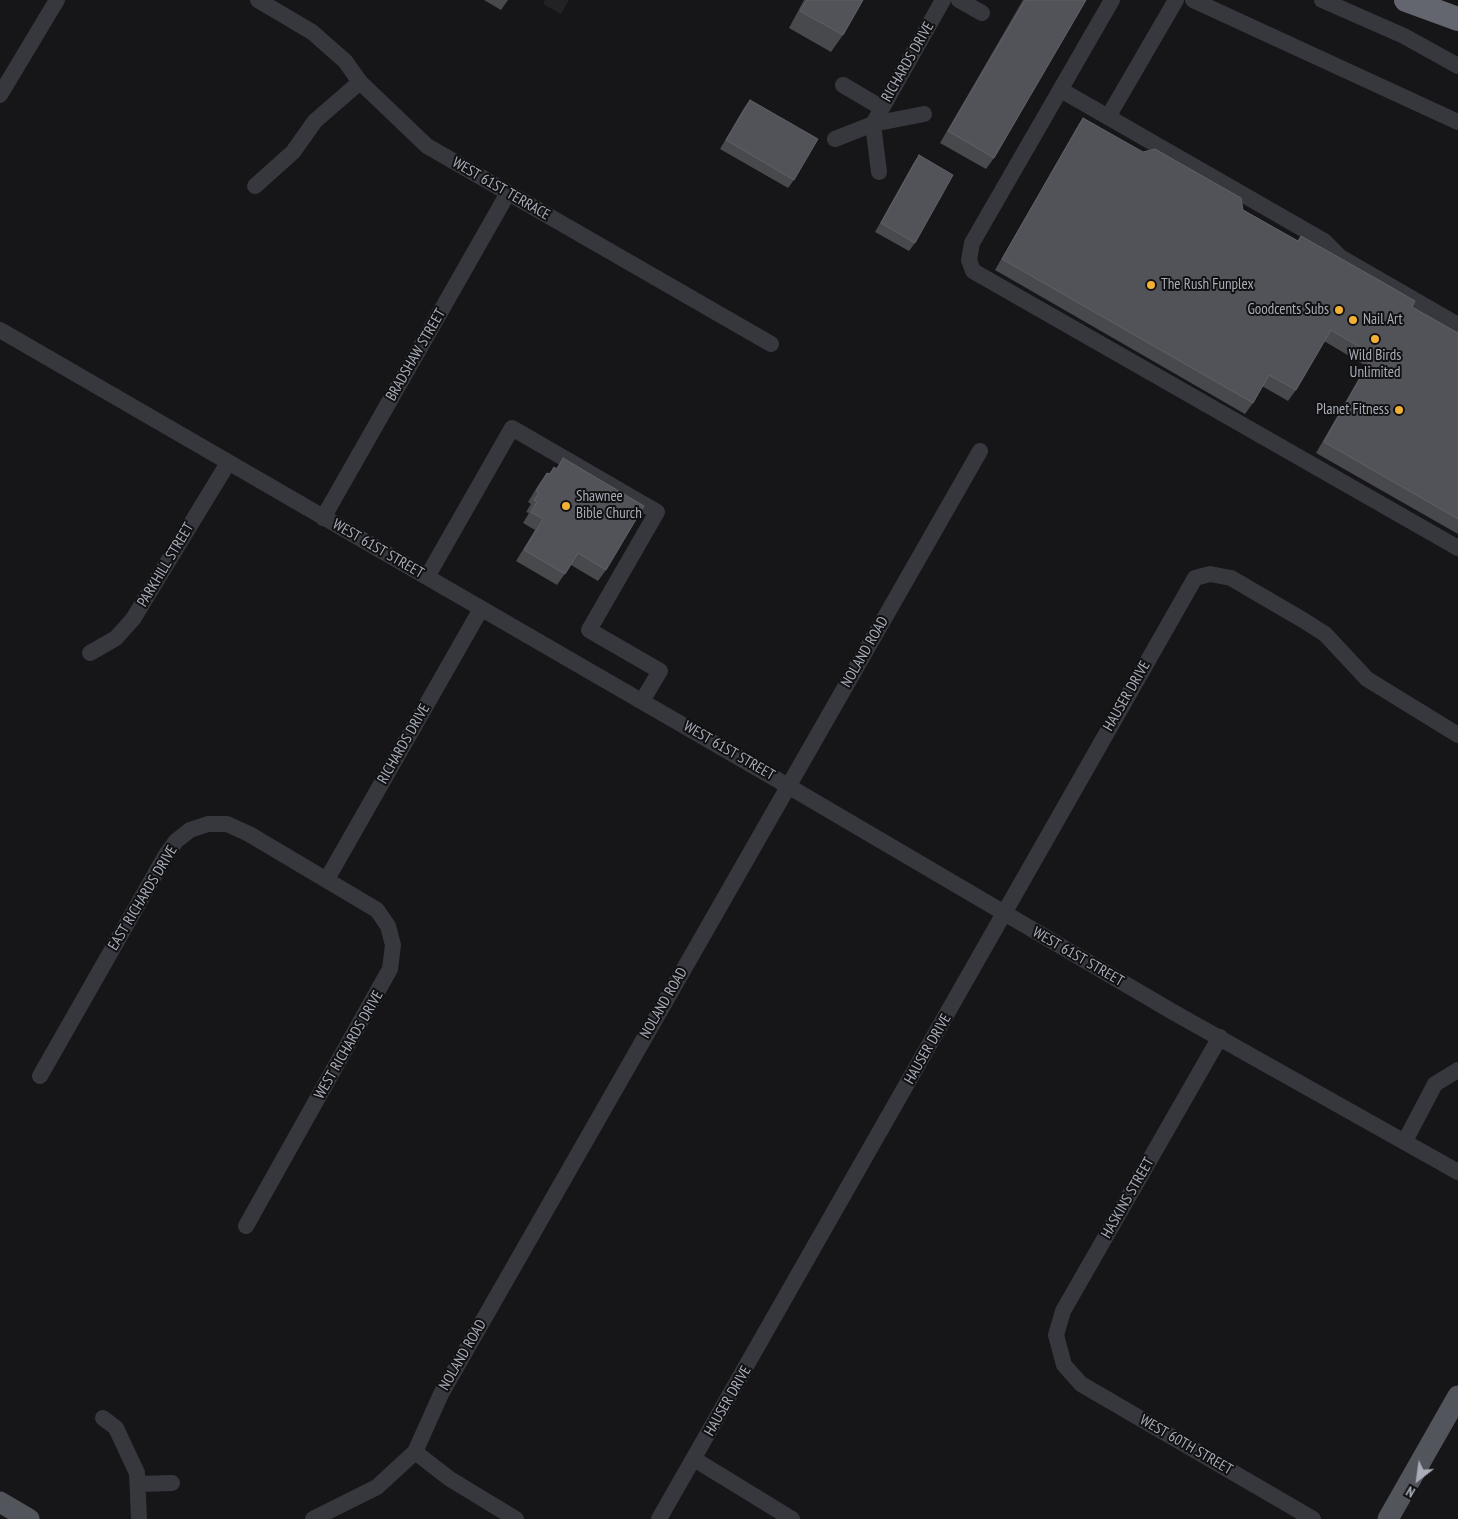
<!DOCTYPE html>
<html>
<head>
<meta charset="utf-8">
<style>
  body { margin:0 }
  #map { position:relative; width:1458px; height:1519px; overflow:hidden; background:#161618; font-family:"PT Sans Narrow",sans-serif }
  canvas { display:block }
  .north { position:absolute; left:1393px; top:1454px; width:50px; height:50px; -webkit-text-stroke:4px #111113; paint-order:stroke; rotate:210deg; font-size:14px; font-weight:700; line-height:20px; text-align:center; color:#a8adb8 }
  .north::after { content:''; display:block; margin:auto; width:18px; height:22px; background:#a8adb8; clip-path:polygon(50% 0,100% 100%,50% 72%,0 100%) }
</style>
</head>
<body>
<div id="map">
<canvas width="1458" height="1519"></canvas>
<div class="north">N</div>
</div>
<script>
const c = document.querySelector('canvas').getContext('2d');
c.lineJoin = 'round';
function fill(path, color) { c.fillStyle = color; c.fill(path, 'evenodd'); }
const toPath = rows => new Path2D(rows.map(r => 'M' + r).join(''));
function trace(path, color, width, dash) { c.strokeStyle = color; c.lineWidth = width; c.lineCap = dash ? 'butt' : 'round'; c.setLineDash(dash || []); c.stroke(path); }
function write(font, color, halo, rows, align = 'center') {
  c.font = font + ' "PT Sans Narrow",sans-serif'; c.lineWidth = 4; c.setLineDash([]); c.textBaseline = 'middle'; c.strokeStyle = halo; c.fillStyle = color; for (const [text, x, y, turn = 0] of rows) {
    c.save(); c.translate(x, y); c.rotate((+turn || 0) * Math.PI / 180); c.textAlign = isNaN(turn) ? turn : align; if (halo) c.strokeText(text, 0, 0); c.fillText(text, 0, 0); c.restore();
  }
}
const built = toPath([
  [545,0,569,0,561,14,543,4]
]);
const minor = toPath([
  [258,0,312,32,345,61,360,82,427,146,771,344],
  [959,0,982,13],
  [1112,0,972,243,969,260,973,271,1458,548],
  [1193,0,1458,122],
  [1322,0,1404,36,1458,66],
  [843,85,882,108],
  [1061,90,1324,241,1340,257,1458,325],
  [0,95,57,0],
  [1108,117,1176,0],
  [873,124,943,0],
  [873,124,879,172],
  [835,139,873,124,924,114],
  [255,186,293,152,315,121,360,82],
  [0,330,788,786,1173,1012,1458,1172],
  [323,518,508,193],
  [427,577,512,428,657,512,589,630,660,671,642,701],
  [90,653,116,638,133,619,228,463],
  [327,879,481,609],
  [1220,1037,1063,1311,1056,1335,1064,1365,1081,1384,1313,1519],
  [40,1076,166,855,176,841,190,830,208,824,227,824,249,834,377,910,388,926,393,945,390,969,246,1226],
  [1405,1141,1435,1084,1458,1070],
  [103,1418,116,1428,137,1473,139,1519],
  [415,1452,450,1479,516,1519],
  [694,1459,792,1519],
  [138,1484,172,1483],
  [313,1519,377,1487,415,1452,441,1394,980,451],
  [659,1519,1195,578,1210,574,1231,578,1303,620,1325,634,1367,679,1458,735]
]);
const major = toPath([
  [0,1502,29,1519],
  [1388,1519,1458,1396]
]);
const highway = toPath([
  [1406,0,1458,19]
]);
const wall = toPath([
  [484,0,508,0,501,10],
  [804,0,863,0,843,35,831,52,789,28],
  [1023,0,1086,0,994,158,986,169,940,143],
  [750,100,794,180,788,188,720,149,744,108],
  [1083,118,1298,241,1301,236,1412,307,1458,333,1458,534,1316,453,1366,366,1324,341,1296,390,1288,401,1262,386,1253,403,1245,414,995,270,1076,129],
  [919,155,915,243,909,251,875,232,913,164],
  [563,458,606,570,598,581,571,565,557,585,516,561,535,530,523,523,529,513,526,512,531,504,528,502,539,484,547,473,549,474,554,467,556,469]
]);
const building = toPath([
  [807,0,863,0,843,35,800,11,807,0],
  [1025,0,1086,0,994,158,948,131,1025,0],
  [750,100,818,139,794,180,726,140,750,100],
  [1083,118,1143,152,1155,149,1241,198,1243,210,1298,241,1301,236,1384,283,1415,301,1412,307,1458,333,1458,519,1324,442,1373,355,1331,330,1296,390,1269,375,1253,403,1002,259,1083,118],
  [919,155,953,175,915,243,881,223,919,155],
  [563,458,644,506,606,570,578,553,565,574,524,550,543,519,531,512,537,502,534,500,539,493,536,491,547,473,550,474,554,467,557,469,563,458]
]);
const markers = [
  [1151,285,5,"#f2b134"],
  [1339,310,5,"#f2b134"],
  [1353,320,5,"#f2b134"],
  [1375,339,5,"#f2b134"],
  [1399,410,5,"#f2b134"],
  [566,506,5,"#f2b134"]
];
const streetNames = [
  ["RICHARDS DRIVE",908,62,-60],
  ["WEST 61ST TERRACE",501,189,30],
  ["BRADSHAW STREET",416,355,-60],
  ["WEST 61ST STREET",378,549,30],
  ["PARKHILL STREET",166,565,-59],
  ["NOLAND ROAD",865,652,-60],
  ["HAUSER DRIVE",1127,696,-60],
  ["RICHARDS DRIVE",404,744,-60],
  ["WEST 61ST STREET",729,751,30],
  ["EAST RICHARDS DRIVE",143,898,-59],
  ["WEST 61ST STREET",1078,957,30],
  ["NOLAND ROAD",664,1003,-60],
  ["WEST RICHARDS DRIVE",349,1045,-60],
  ["HAUSER DRIVE",928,1049,-60],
  ["HASKINS STREET",1128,1198,-60],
  ["NOLAND ROAD",463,1355,-60],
  ["HAUSER DRIVE",728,1401,-60],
  ["WEST 60TH STREET",1186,1445,30]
];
const poiNames = [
  ["The Rush Funplex",1161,285],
  ["Goodcents Subs",1329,310,"right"],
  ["Nail Art",1363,320],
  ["Wild Birds",1375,356,"center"],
  ["Unlimited",1375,373,"center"],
  ["Planet Fitness",1389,410,"right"],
  ["Shawnee",576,497],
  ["Bible Church",576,514]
];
fill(built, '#222225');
trace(minor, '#37383d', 16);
trace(major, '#53555c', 21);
trace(highway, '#63666e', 24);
fill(wall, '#47494d');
fill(building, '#525359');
trace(building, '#5f6168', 1);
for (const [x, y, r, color] of markers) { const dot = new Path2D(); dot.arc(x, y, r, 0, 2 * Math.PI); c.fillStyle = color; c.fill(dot); trace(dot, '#111113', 2); }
write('15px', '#a8adb8', '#111113', streetNames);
write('15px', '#a8adb8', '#111113', poiNames, 'left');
</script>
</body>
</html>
